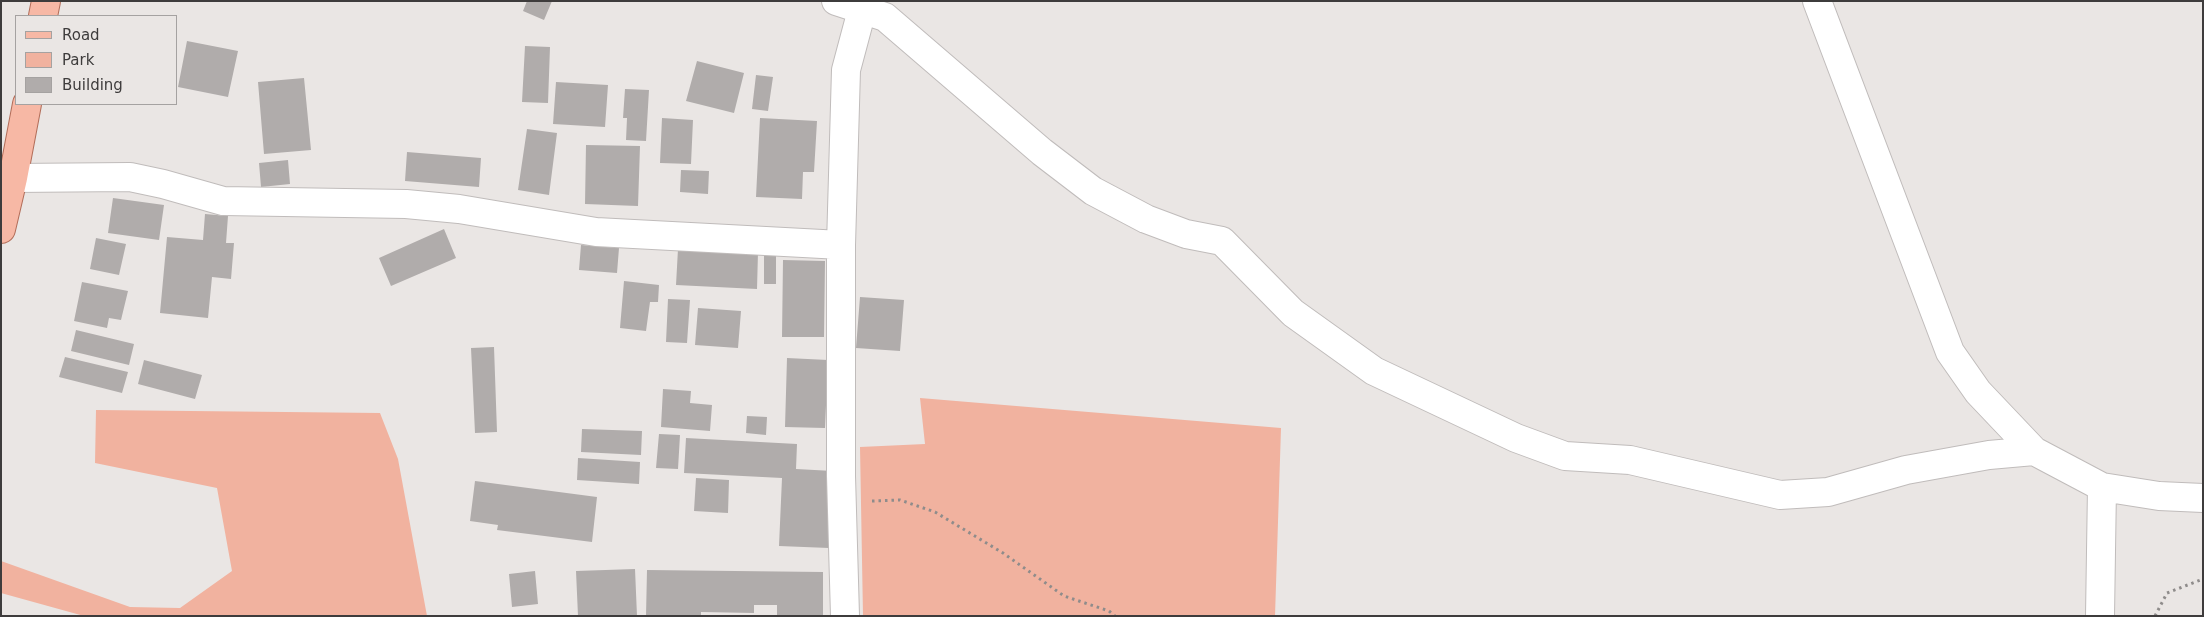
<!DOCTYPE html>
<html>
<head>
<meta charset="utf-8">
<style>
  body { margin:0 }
  #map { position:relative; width:2204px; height:617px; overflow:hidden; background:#eae6e4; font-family:"DejaVu Sans",sans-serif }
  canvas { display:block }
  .frame { position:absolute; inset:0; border:2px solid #3e3c3c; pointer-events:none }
  .legend { position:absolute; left:15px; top:15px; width:162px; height:90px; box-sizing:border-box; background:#eae6e4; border:1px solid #a5a2a1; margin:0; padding:6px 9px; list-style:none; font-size:15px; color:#3e3c3c }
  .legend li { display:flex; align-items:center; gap:10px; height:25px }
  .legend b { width:25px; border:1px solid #a5a2a1 }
</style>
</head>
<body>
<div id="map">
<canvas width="2204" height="617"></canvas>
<div class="frame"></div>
<ul class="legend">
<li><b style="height:6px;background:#f7b8a5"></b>Road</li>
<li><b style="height:14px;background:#f1b29f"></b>Park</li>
<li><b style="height:14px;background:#b0acab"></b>Building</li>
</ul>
</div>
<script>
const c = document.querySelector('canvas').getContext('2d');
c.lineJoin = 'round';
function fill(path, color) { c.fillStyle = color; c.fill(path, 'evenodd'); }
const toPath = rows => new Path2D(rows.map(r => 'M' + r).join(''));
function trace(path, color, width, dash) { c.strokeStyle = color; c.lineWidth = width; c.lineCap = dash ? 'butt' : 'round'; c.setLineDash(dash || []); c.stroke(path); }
const green = toPath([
  [920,398,1281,428,1275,616,863,616,860,447,925,444],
  [96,410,380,413,398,459,427,616,84,616,1,593,1,561,130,607,180,608,232,571,217,488,95,463]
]);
const building = toPath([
  [527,1,552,1,544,20,523,11],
  [187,41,238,51,228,97,178,87],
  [525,46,550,47,548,103,522,102],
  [697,61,744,73,734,113,686,101],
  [756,75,773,77,768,111,752,109],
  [304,78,311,150,264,154,258,82],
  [556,82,608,85,605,127,553,124],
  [625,89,649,90,646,141,626,140,627,118,623,118],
  [662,118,693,120,691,164,660,163],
  [760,118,817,121,814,172,803,172,802,199,756,197],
  [527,129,557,133,549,195,518,190],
  [586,145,640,146,638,206,585,204],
  [407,152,481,158,479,187,405,181],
  [288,160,290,184,261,187,259,163],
  [681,170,709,171,708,194,680,192],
  [113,198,164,205,159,240,108,233],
  [205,214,228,216,226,243,234,243,231,279,212,277,208,318,160,313,167,237,203,240],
  [444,229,456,258,391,286,379,258],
  [96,238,126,244,119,275,90,269],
  [581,245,619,248,617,273,579,270],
  [678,249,758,252,757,289,676,285],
  [764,256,776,256,776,284,764,284],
  [783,260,825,261,824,337,782,337],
  [624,281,659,285,658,302,650,302,646,331,620,328],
  [82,282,128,291,121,320,109,318,107,328,74,321],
  [860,297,904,300,900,351,856,348],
  [668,299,690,300,687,343,666,342],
  [698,308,741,311,738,348,695,345],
  [76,330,134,344,129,365,71,351],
  [494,347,497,432,475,433,471,348],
  [65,357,128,372,122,393,59,377],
  [787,358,828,360,825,428,785,427],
  [144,360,202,375,195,399,138,384],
  [663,389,691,391,690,403,712,405,710,431,661,427],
  [747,416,767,417,766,435,746,433],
  [582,429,642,431,641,455,581,452],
  [659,434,680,435,678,469,656,468],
  [686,438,797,444,796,469,833,471,829,548,779,546,782,478,684,473],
  [578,458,640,462,639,484,577,480],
  [696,478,729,480,728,513,694,511],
  [475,481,597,497,592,542,497,530,498,525,470,521],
  [635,569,637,616,578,616,576,571],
  [647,570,823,572,823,616,777,616,777,605,754,605,754,613,701,612,701,616,646,616],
  [535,571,538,604,512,607,509,574]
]);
const path = toPath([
  [872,501,900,500,935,512,1003,553,1064,596,1109,611,1115,616],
  [2155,616,2167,593,2203,579]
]);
const minor = toPath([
  [836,1,885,17,1042,152,1093,191,1146,219,1186,234,1222,241,1293,313,1374,371,1516,438,1565,456,1630,460,1780,495,1828,492,1906,470,1989,455,2034,451],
  [1817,1,1950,352,1978,392,2034,451,2102,487,2159,496,2203,498],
  [13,178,130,177,163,184,223,201,406,204,459,209,596,232,841,245,841,476,845,616],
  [841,245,846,70,862,10],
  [2100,616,2102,487]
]);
const major = toPath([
  [43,16,46,1],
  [1,229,13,178,27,104]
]);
fill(green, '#f1b29f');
fill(building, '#b0acab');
trace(minor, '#c0bcbb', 30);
trace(major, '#b26d59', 30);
trace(path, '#8f8c8b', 3, [2.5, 4]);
trace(minor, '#fff', 28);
trace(major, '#f7b8a5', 28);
</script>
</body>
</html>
